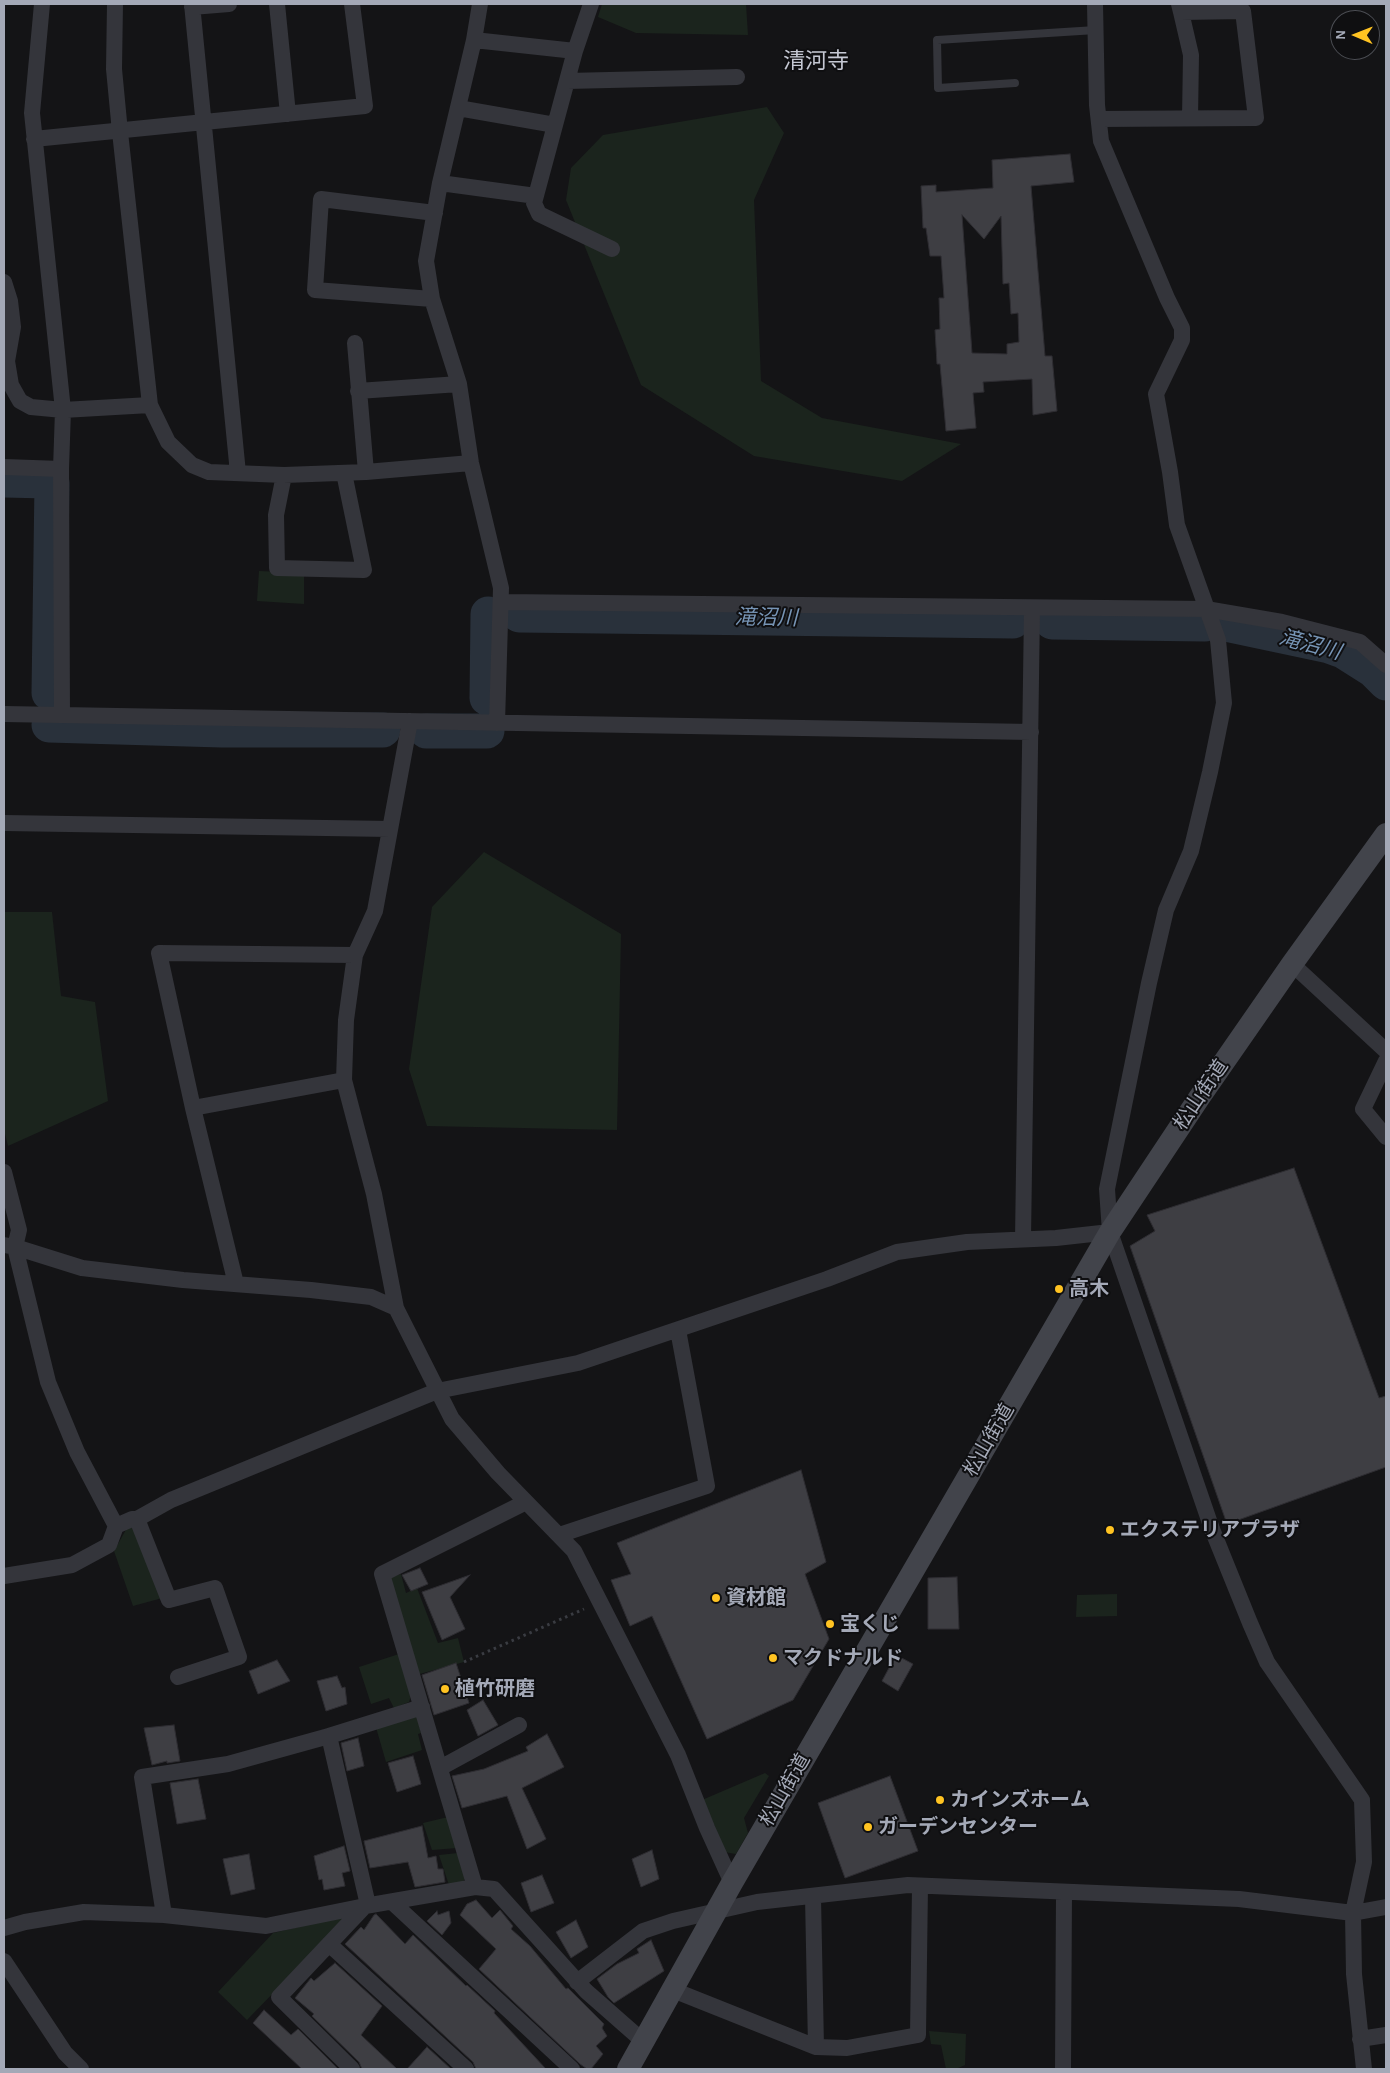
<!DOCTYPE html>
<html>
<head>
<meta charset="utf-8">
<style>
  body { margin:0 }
  #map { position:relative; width:1390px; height:2073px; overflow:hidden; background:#141416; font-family:"Alegreya Sans",sans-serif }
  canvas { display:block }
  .frame { position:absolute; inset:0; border:5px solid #a4a9b7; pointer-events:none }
  .north { position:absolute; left:1330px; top:10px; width:50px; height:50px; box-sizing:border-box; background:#0f0f11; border:1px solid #4b4d53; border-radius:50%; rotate:271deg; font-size:14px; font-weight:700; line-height:20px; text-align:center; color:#a4a9b7 }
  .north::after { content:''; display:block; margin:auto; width:18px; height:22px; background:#ffc322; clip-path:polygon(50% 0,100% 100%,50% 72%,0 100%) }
</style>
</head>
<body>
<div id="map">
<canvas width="1390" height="2073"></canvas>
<div class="frame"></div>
<div class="north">N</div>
</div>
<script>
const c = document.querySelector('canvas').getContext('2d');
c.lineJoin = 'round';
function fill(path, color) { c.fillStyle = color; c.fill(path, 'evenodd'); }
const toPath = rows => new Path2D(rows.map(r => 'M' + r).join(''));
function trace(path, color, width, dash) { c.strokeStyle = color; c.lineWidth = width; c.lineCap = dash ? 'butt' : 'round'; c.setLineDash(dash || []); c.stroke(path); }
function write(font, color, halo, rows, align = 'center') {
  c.font = font + ' "Alegreya Sans","Noto Sans JP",sans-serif'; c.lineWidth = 4; c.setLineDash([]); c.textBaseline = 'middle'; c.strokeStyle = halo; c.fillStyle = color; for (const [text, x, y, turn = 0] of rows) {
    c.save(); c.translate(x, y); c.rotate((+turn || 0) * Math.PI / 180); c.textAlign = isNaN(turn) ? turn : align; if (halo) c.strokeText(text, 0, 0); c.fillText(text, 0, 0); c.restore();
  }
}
const green = toPath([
  [602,4,746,4,748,35,636,33,598,17],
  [767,107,784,133,754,200,761,381,822,418,961,444,902,481,754,456,641,385,566,200,571,168,603,135],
  [259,571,304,573,304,604,257,601],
  [484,852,621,934,617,1130,427,1126,409,1069,432,907],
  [4,912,52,912,61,996,95,1002,108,1101,8,1146,4,1130],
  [132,1519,166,1597,133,1606,114,1551],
  [401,1574,406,1593,417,1588,438,1643,458,1638,464,1662,412,1676,384,1579],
  [1117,1594,1117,1616,1076,1617,1077,1595],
  [399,1654,412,1692,409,1702,394,1708,389,1698,371,1704,359,1667],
  [417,1714,421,1733,418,1734,422,1750,386,1762,375,1724],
  [765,1773,769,1776,744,1818,748,1833,736,1854,724,1852,702,1800],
  [448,1817,457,1848,432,1850,423,1823],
  [458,1853,466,1877,462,1883,449,1885,439,1855],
  [349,1915,247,2020,218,1992,273,1933],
  [929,2031,966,2034,965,2065,956,2069,946,2069,941,2045,931,2044]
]);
const river = toPath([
  [4,480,48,481,52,483,49,693],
  [519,615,1013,621],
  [1052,622,1205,624],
  [1225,624,1329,646,1343,651,1373,670,1386,683],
  [487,698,488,614],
  [49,725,222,730,383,730],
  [426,731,487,731]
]);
const building = toPath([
  [1070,154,1074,182,1031,186,1045,356,1052,356,1057,411,1033,415,1032,379,983,382,984,392,973,393,976,428,946,431,940,364,937,364,935,330,940,329,939,298,944,298,941,256,930,256,926,228,923,228,921,186,936,185,936,192,993,188,992,160,1070,154],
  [962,215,984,239,1001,216,1003,284,1009,283,1011,314,1018,313,1019,342,1007,344,1007,354,972,353,962,215],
  [1294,1168,1379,1398,1386,1396,1386,1467,1227,1524,1130,1246,1155,1231,1147,1215,1294,1168],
  [801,1470,826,1562,805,1574,829,1639,793,1700,707,1739,652,1616,630,1626,611,1580,631,1574,617,1543,801,1470],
  [420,1568,428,1584,411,1591,402,1575,420,1568],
  [470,1575,450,1597,465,1629,442,1640,422,1592,470,1575],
  [957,1577,959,1629,928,1629,928,1578,957,1577],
  [896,1655,913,1664,898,1691,882,1681,896,1655],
  [277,1660,290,1681,258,1694,249,1671,277,1660],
  [456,1663,469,1703,434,1715,422,1675,456,1663],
  [337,1676,342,1688,345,1687,347,1704,326,1711,317,1681,337,1676],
  [483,1700,498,1725,478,1736,467,1710,483,1700],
  [174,1725,180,1761,167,1763,167,1761,152,1765,144,1728,174,1725],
  [547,1734,564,1767,522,1788,546,1839,527,1849,507,1796,462,1808,452,1776,484,1769,528,1751,526,1747,547,1734],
  [358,1738,364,1766,347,1771,341,1743,358,1738],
  [413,1756,421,1784,397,1792,388,1763,413,1756],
  [890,1776,918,1851,845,1878,818,1803,890,1776],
  [198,1779,206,1819,177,1824,170,1783,198,1779],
  [422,1826,428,1858,436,1856,438,1869,443,1869,445,1882,415,1887,408,1862,370,1868,364,1841,422,1826],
  [344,1846,350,1871,342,1873,345,1886,324,1890,322,1879,319,1880,314,1856,344,1846],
  [652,1850,659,1879,641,1887,632,1859,652,1850],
  [249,1854,255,1889,231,1895,223,1859,249,1854],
  [542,1875,554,1903,531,1912,521,1883,542,1875],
  [476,1900,492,1918,500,1910,513,1926,511,1929,530,1946,566,1989,568,1988,604,2024,602,2028,607,2036,596,2046,603,2054,591,2069,587,2069,580,2064,479,1969,496,1949,460,1915,467,1904,476,1900],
  [437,1911,438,1915,449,1911,451,1923,442,1935,427,1921,437,1911],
  [376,1914,405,1944,413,1935,466,1986,467,1985,495,2011,494,2013,546,2069,476,2069,473,2062,345,1944,361,1927,364,1930,374,1915,376,1914],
  [576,1920,588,1947,571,1958,556,1932,576,1920],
  [651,1940,664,1971,614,2003,608,1997,597,1979,617,1964,639,1953,637,1949,651,1940],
  [335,1963,382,2006,361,2035,397,2069,362,2069,359,2062,312,2016,314,2014,295,1998,311,1978,314,1981,335,1963],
  [264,2010,291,2035,298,2029,338,2069,302,2069,253,2023,264,2010],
  [427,2047,451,2069,407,2069,427,2047]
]);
const path = toPath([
  [464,1662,584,1609]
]);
const service = toPath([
  [1015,83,938,88,937,40,1096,30]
]);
const minor = toPath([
  [42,4,32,113,63,410,150,405,120,132,114,69,115,4],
  [192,4,238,473],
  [277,4,288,114],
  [480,4,474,40,440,183,426,261,432,299,459,384,471,463,501,588,497,723],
  [591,4,575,51,534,203,539,214,612,249],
  [1095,4,1097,105,1101,141,1167,298,1182,328,1182,340,1156,394,1170,472,1177,525,1218,640,1224,703,1210,772,1191,851,1166,910,1149,983,1107,1189,1110,1232,1212,1529,1250,1623,1267,1662,1362,1800,1364,1862,1353,1913,1354,1974,1364,2069],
  [192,7,229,4],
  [1181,12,1191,55,1190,118],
  [474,40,575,51],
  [567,81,737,77],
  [458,108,555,125],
  [1099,119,1256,118,1243,11,1181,12,1179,4],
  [34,139,365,106,352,4],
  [440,183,536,196],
  [4,282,10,301,13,327,7,361,11,385,20,401,31,407,63,410,61,469,62,715],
  [432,299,315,290,321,199,435,213],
  [355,343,366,472],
  [358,391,459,384],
  [150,405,168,442,192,465,209,472,284,475,366,472,471,463],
  [4,467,61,469],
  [284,475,276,515,277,568,364,570,344,473],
  [501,602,1206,609,1282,622,1360,642,1386,665],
  [4,714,1031,732],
  [410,721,375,911,355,955,346,1020,344,1080,374,1194,396,1308,452,1419,498,1473,574,1551,678,1755,707,1828,732,1883],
  [4,823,390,829],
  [1292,964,1386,1051],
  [1386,1061,1363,1109,1386,1137],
  [193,1108,344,1080],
  [4,1172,19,1230,15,1247,48,1382,77,1452,116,1526],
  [1023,1239,1032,609],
  [4,1245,15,1247,82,1268,183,1280,311,1290,371,1297,396,1308],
  [236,1284,193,1108,159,953,355,955],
  [137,1519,169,1600,215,1588,239,1657,178,1677],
  [559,1535,707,1486,678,1330],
  [4,1576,72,1565,109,1545,116,1526,132,1519,137,1519,171,1500,437,1391,578,1363,827,1279,897,1252,967,1242,1056,1238,1110,1232],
  [329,1736,422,1707],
  [440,1768,519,1725],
  [475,1887,382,1574,526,1502],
  [813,1897,816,2047],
  [392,1902,572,2069],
  [164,1915,142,1777,228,1764,329,1736,368,1905],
  [4,1928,25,1922,84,1912,164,1915,266,1926,365,1906,475,1887,494,1889,586,1991,644,2042],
  [329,1944,466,2069],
  [4,1961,65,2053,81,2069],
  [577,1982,643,1931,673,1921,757,1902,908,1885,1239,1899,1353,1913,1386,1907],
  [673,1990,816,2047,847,2048,918,2035,920,1886],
  [1360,2039,1386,2035],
  [352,2069,279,1997,365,1906],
  [1063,2069,1064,1893]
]);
const secondary = toPath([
  [628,2069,732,1883,1110,1232,1199,1098,1292,964,1386,834]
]);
const markers = [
  [1059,1289,5,"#ffc322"],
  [1110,1530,5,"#ffc322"],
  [716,1598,5,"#ffc322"],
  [830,1624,5,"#ffc322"],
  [773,1658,5,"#ffc322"],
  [445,1689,5,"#ffc322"],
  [940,1800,5,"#ffc322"],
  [868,1827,5,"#ffc322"]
];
const streetNames = [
  ["松山街道",1201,1095,-56],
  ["松山街道",989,1440,-60],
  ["松山街道",785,1790,-60]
];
const poiNames = [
  ["高木",1069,1289],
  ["エクステリアプラザ",1120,1530],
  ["資材館",726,1598],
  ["宝くじ",840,1624],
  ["マクドナルド",783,1658],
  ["植竹研磨",455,1689],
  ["カインズホーム",950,1800],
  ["ガーデンセンター",878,1827]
];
const waterNames = [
  ["滝沼川",766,618,1],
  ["滝沼川",1310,645,15]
];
const quarterNames = [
  ["清河寺",816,61]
];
fill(green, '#1b241d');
trace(river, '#29313b', 35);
fill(building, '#3e3e43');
trace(building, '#2e2d32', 1);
trace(path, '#3a3c42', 3, [2.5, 4]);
trace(service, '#34353b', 8);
trace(minor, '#34353b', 16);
trace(secondary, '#42444b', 22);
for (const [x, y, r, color] of markers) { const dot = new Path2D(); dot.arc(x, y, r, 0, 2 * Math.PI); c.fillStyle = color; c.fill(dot); trace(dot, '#0f0f11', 2); }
write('20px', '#a4a9b7', '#0f0f11', streetNames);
write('bold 20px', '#a4a9b7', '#0f0f11', poiNames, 'left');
write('italic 21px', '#7795b6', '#0f0f11', waterNames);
write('22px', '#c5c8d3', '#0f0f11', quarterNames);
</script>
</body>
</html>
